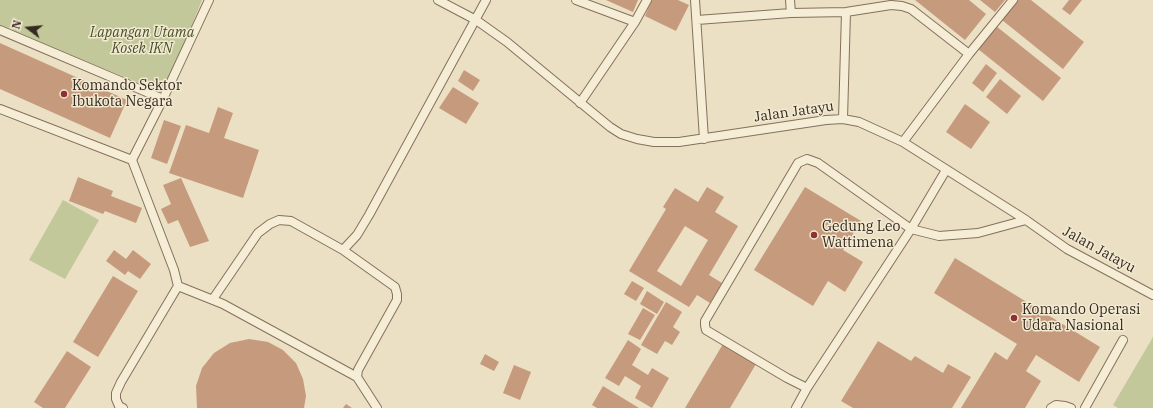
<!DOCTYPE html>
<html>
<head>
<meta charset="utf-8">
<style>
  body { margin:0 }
  #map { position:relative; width:1153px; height:408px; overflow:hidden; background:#ebdfc4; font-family:"IBM Plex Serif",serif }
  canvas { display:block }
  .north { position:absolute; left:8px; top:8px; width:40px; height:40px; -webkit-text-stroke:3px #f3ead3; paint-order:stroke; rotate:286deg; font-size:11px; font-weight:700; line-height:16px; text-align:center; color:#352a1f }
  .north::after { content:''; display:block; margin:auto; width:14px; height:18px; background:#352a1f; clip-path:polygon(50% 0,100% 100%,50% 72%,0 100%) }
</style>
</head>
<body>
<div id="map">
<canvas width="1153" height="408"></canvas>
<div class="north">N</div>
</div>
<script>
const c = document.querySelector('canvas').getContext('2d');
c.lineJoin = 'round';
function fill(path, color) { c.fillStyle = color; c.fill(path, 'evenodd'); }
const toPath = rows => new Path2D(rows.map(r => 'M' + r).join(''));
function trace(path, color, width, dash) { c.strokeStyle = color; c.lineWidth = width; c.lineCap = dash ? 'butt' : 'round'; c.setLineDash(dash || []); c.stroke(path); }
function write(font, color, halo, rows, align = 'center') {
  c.font = font + ' "IBM Plex Serif",serif'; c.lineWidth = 3; c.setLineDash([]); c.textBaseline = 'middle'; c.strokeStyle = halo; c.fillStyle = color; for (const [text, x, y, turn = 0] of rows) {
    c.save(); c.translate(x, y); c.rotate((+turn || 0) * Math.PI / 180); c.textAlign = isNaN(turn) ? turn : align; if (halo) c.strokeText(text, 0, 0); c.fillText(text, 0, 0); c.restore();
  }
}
const green = toPath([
  [0,0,202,0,164,93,0,26],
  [63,200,99,220,65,279,29,260],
  [1153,337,1153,408,1118,408,1113,405]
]);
const building = toPath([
  [606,0,638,0,633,12],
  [652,0,678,0,689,5,676,31,645,16],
  [915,0,969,0,986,14,965,40],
  [980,0,1005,0,995,12],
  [1018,0,1031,0,1084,42,1063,69,1002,20],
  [1069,0,1082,0,1070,15,1062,9],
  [996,26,1061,78,1043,101,978,49],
  [0,43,127,100,110,138,0,89],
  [986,64,997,73,983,92,972,83],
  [464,70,480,80,473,91,458,81],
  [1000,79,1021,96,1007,114,986,97],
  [453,87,479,103,466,124,439,108],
  [965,104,990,122,971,149,946,132],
  [218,107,233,113,224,138,259,150,243,198,169,173,186,125,209,133],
  [164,120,181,126,167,164,151,158],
  [78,177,113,191,111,196,142,208,136,223,105,211,103,214,69,201],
  [181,178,209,241,190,247,178,220,168,224,161,209,171,204,163,185],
  [707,187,724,197,715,212,738,226,709,275,722,283,710,303,697,295,689,307,629,271,666,209,663,207,675,188,698,202],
  [685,226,708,240,681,286,657,271],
  [805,187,861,221,843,250,863,262,845,292,828,281,813,306,754,270],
  [114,250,126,259,133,250,151,264,140,279,128,271,125,275,106,261],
  [955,258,1100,347,1079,382,1036,355,1026,371,1041,381,1025,408,961,408,995,352,1007,360,1017,344,934,293],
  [113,276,138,291,98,357,73,342],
  [632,281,644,288,636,301,624,294],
  [647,291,664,302,657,314,640,304],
  [666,302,682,312,673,327,680,332,672,345,665,341,657,354,641,345],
  [643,308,655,315,640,340,628,334],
  [249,339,268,342,283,350,296,363,303,379,306,396,304,408,197,408,196,386,202,368,214,353,230,343],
  [628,340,641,349,632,365,648,375,652,368,669,378,652,408,635,398,641,386,625,376,619,386,605,378],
  [878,341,911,361,915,356,943,373,948,364,971,377,952,408,853,408,841,401],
  [723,344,756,364,730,408,685,408],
  [67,351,91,367,65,408,43,408,34,402],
  [485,354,499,362,494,371,480,364],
  [514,365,531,372,520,400,503,393],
  [603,386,639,408,597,408,592,405],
  [346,404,352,408,343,408]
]);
const lane = toPath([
  [438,0,476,20,507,42,610,127,621,134,637,139,654,142,679,142,826,120,843,119,859,122,903,142,1026,220,1067,249,1153,295],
  [576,0,635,22],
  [695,0,704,139],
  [790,0,791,13],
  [697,20,791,13,846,12,891,5,902,6,911,9,969,54],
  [0,30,163,99,132,160],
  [163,99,209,0],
  [580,103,635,22,647,0],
  [0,109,132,160,174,270,178,286,121,382,116,393,116,399,119,406,123,408],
  [843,119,846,12],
  [903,142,969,54,1013,0],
  [178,286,223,304,357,377],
  [213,299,258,233,270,224,279,220,291,221,343,250],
  [807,388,787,378,706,330,705,325,705,321,798,163,807,159,818,163,911,229,939,236,978,233,1026,220],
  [377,408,357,377,358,370,397,300,397,294,395,287,343,250,357,235,369,215,486,0],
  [796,408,807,388,911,229,946,170],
  [1051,408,1056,405,1065,406,1071,408],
  [1085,408,1123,340]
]);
const markers = [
  [64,94,4,"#8f3031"],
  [814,235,4,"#8f3031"],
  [1014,318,4,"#8f3031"]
];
const parkNames = [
  ["Lapangan Utama",142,33],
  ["Kosek IKN",142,49]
];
const poiNames = [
  ["Komando Sektor",72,86],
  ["Ibukota Negara",72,102],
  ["Gedung Leo",822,227],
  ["Wattimena",822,243],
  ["Komando Operasi",1022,310],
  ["Udara Nasional",1022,326]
];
const streetNames = [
  ["Jalan Jatayu",794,112,-8],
  ["Jalan Jatayu",1099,250,29]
];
fill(green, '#c2c899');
fill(building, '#c69b7d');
trace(lane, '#84715c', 10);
trace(lane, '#f6edd7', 8);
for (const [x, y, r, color] of markers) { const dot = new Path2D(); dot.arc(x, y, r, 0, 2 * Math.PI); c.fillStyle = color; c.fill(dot); trace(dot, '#f3ead3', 1.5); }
write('italic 14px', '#465027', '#f3ead3', parkNames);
write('14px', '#352a1f', '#f3ead3', poiNames, 'left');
write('14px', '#352a1f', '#f3ead3', streetNames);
</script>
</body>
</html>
